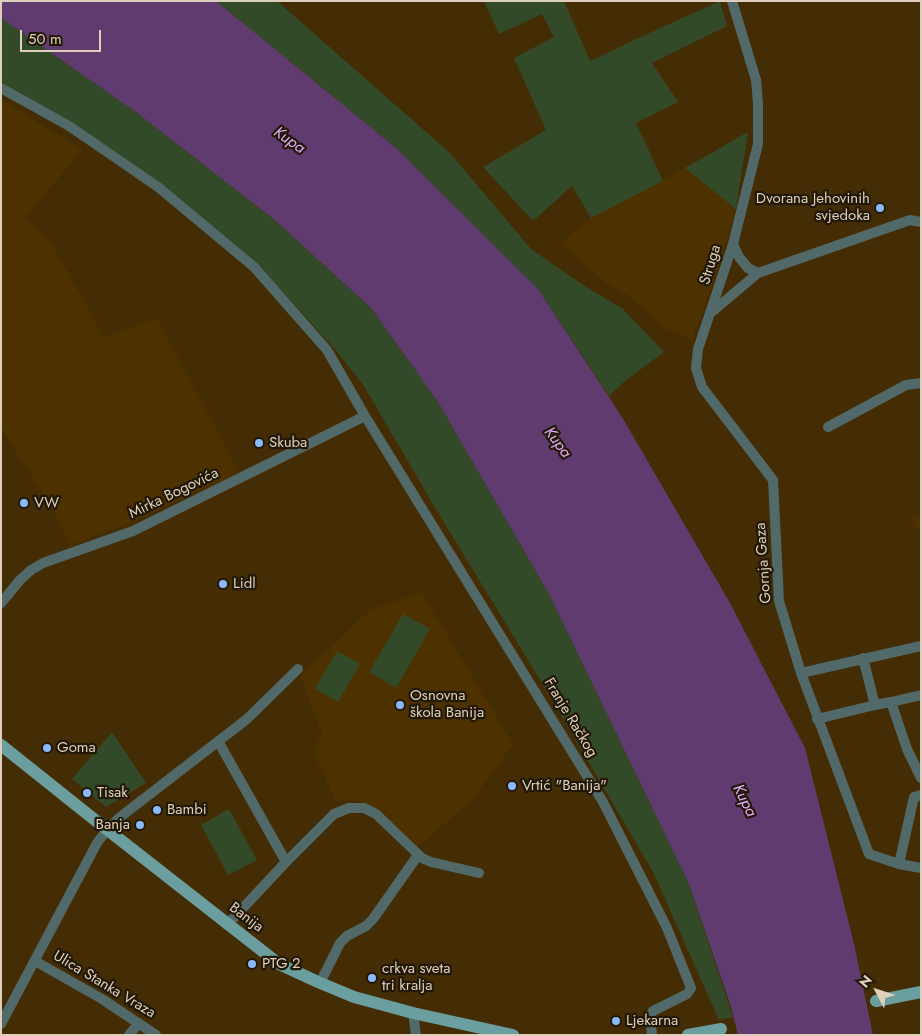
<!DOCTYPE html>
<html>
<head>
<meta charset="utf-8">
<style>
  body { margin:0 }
  #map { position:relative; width:922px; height:1036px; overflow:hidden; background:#442d04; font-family:Jost,sans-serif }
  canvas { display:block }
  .frame { position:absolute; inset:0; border:2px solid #ddcfbb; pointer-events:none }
  .north { position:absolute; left:852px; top:966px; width:50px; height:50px; -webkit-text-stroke:4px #221808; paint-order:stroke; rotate:310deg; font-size:14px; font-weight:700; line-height:20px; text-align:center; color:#ddcfbb }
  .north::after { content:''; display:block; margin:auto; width:18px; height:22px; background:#ddcfbb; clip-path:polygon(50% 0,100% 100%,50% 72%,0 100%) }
  .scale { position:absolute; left:20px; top:30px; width:81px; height:22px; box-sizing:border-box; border:2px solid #ddcfbb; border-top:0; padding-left:6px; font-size:15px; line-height:18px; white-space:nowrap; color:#ddcfbb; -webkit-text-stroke:4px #221808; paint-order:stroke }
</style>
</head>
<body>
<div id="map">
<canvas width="922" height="1036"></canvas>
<div class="frame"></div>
<div class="north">N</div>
<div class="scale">50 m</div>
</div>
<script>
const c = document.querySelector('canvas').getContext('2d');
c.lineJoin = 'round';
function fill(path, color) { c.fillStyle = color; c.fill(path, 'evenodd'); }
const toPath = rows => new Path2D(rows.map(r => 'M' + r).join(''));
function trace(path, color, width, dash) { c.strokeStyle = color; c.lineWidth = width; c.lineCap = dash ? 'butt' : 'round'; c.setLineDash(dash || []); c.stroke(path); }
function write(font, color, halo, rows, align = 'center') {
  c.font = font + ' Jost,sans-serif'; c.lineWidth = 4.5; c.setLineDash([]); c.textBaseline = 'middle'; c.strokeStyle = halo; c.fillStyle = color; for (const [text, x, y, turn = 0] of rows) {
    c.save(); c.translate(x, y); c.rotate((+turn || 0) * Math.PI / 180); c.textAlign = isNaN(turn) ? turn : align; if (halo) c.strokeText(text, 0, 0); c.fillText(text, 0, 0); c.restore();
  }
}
const built = toPath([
  [1,99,82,150,24,219,49,239,104,337,157,318,239,472,131,523,70,545,55,513,1,428],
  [685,168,736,209,714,280,692,340,666,329,628,295,605,282,561,244,570,234,591,218],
  [921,515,921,532,913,525,912,519],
  [421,592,513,744,474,798,418,847,384,815,357,799,336,801,313,752,322,734,300,676,370,610]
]);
const green = toPath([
  [216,1,277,1,450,153,531,249,583,285,623,309,664,352,625,381,609,396,538,289,396,148],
  [484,1,564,1,590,61,634,40,720,1,727,26,652,63,678,102,636,123,663,181,591,218,572,186,533,221,483,167,546,130,514,58,554,37,542,14,499,34],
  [1,18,136,112,276,221,372,309,438,402,549,594,689,884,733,1017,719,1020,653,872,550,696,440,516,364,386,333,347,257,264,72,124,1,82],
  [748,132,736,209,685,168],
  [403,614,430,629,396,688,369,672],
  [337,651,360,664,338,702,315,689],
  [112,732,146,783,106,807,72,779],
  [229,809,257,860,228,875,201,825]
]);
const water = toPath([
  [1,1,216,1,396,148,538,289,622,417,730,603,805,748,854,944,873,1035,738,1035,731,1007,689,884,549,594,438,402,372,309,276,221,136,112,1,18]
]);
const minor = toPath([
  [732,1,756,80,758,103,758,144,733,244,698,349,696,368,702,387,773,480,779,601,801,673,869,854,899,864,921,868],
  [1,88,69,126,158,187,254,267,327,350,365,416,603,802,667,928,691,988,687,994,653,1011,650,1016,652,1035],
  [733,244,739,257,748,268,758,273],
  [713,311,758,273,910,220,921,222],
  [828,427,906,385,921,383],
  [1,603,20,580,31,570,43,563,133,531,365,416],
  [863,658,875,705,891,702,907,749,921,778],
  [801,673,921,646],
  [891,702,921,695],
  [817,719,875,705],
  [218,741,286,862],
  [899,864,914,797,921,795],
  [227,925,286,862,334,814,349,808,364,808,376,814,422,858,431,862,479,873],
  [35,961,102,999,156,1035],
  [320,983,340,943,347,936,366,926,373,919,418,855],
  [413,1013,416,1035],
  [1,1024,97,843,107,830,119,818,247,719,298,669],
  [129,1035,139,1023]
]);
const major = toPath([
  [1,745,95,820,279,964,318,982,354,997,413,1013,513,1035],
  [876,1001,921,992],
  [688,1035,721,1029]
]);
const markers = [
  [880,208,5,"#8abafc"],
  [259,443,5,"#8abafc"],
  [24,503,5,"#8abafc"],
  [223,584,5,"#8abafc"],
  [400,705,5,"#8abafc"],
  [47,748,5,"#8abafc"],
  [512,786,5,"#8abafc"],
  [87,793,5,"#8abafc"],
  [157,810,5,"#8abafc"],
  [140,825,5,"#8abafc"],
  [252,964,5,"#8abafc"],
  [372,978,5,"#8abafc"],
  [616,1021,5,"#8abafc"]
];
const poiNames = [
  ["Dvorana Jehovinih",870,199,"right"],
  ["svjedoka",870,216,"right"],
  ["Skuba",269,443],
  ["VW",34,503],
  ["Lidl",233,584],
  ["Osnovna",410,696],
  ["škola Banija",410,713],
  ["Goma",57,748],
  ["Vrtić \"Banija\"",522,786],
  ["Tisak",97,793],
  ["Bambi",167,810],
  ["Banja",130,825,"right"],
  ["PTG 2",262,964],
  ["crkva sveta",382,969],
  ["tri kralja",382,986],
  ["Ljekarna",626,1021]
];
const streetNames = [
  ["Struga",711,265,-73],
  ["Mirka Bogovića",174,494,-26],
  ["Gornja Gaza",764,563,-94],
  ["Franje Račkog",570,718,59],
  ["Banija",246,918,37],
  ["Ulica Stanka Vraza",104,985,31]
];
const waterNames = [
  ["Kupa",289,141,35],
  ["Kupa",557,443,53],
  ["Kupa",744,801,63]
];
fill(built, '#4d3200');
fill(green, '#334a29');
fill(water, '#603b6f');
trace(minor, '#516969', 10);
trace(major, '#6b9e9e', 12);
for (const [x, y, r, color] of markers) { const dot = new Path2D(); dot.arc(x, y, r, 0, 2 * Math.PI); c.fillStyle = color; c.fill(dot); trace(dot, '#221808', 2); }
write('15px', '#ddcfbb', '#221808', poiNames, 'left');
write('15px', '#ddcfbb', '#221808', streetNames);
write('italic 16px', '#e2a8f8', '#221808', waterNames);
</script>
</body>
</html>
